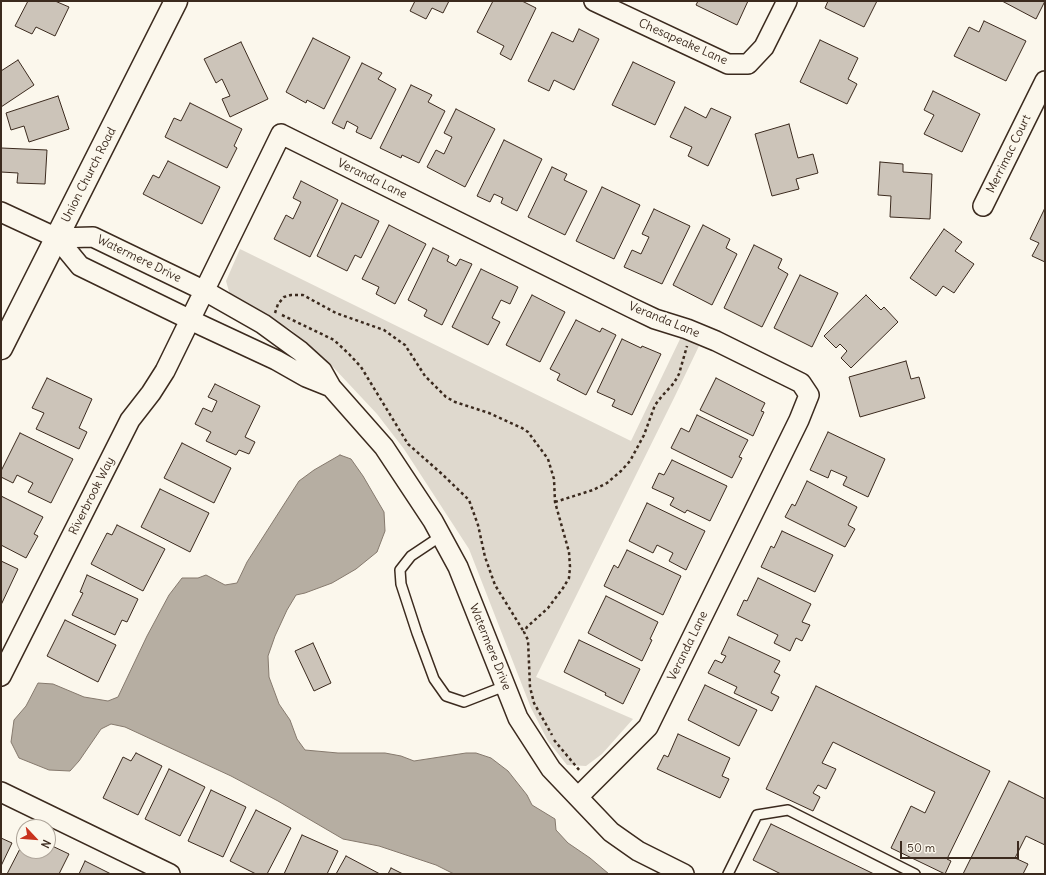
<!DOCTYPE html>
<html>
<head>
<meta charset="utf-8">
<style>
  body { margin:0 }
  #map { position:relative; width:1046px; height:875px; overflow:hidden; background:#fbf7ec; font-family:Delius,sans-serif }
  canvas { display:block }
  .frame { position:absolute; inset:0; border:2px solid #3b2a1e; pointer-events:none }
  .north { position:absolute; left:16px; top:819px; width:40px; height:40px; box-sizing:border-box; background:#fbf7ec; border:1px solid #aea59a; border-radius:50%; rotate:116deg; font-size:11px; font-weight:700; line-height:16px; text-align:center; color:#3b2a1e }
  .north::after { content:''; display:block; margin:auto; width:14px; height:18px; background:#c8321e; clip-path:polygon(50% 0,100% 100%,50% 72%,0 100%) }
  .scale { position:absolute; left:900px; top:841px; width:119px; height:18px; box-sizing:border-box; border:2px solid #3b2a1e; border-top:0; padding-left:5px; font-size:12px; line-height:14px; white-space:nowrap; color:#3b2a1e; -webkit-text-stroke:3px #fbf7ec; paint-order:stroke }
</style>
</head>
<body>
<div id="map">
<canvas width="1046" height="875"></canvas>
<div class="frame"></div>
<div class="north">N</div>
<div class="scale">50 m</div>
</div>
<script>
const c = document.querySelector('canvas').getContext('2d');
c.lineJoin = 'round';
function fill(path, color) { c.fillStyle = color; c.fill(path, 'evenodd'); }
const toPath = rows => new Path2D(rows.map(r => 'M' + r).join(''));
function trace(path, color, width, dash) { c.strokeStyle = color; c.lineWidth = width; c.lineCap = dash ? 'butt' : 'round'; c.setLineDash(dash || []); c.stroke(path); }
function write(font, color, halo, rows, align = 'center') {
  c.font = font + ' Delius,sans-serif'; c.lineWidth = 4; c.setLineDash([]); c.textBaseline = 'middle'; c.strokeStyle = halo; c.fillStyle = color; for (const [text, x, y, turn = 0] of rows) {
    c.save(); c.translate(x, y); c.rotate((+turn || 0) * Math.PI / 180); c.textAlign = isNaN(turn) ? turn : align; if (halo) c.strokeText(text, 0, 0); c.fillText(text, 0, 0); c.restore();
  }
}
const green = toPath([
  [240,249,631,441,681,337,699,346,675,396,536,677,633,719,602,754,586,766,567,765,548,741,531,708,469,549,404,449,377,414,333,367,290,329,248,309,230,295,226,281]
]);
const water = toPath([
  [340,455,351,459,363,476,384,512,385,531,377,552,356,569,332,583,305,593,296,595,287,610,275,636,268,656,269,677,279,704,290,720,297,739,305,750,338,753,385,753,401,756,414,761,466,753,476,753,491,758,508,771,527,795,532,805,555,819,556,830,568,843,590,858,609,874,454,874,436,865,379,846,343,839,278,801,231,776,125,727,111,724,101,729,79,761,70,771,49,770,19,758,11,742,14,720,26,706,38,683,53,684,84,697,108,701,118,697,147,636,169,595,182,578,198,578,206,575,225,585,237,583,247,562,299,481,314,470,340,455]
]);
const building = toPath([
  [28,1,55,1,69,7,55,36,36,27,32,34,15,26,28,1],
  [415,1,449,1,443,13,432,8,426,19,410,11,415,1],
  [493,1,522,1,536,8,511,60,500,54,504,46,477,32,493,1],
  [698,1,748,1,737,25,696,5,698,1],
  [828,1,877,1,864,27,825,8,828,1],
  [1002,1,1045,1,1036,19,1002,1],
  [984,21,1026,41,1006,81,954,56,969,27,979,32,984,21],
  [579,29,599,39,574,90,554,80,549,91,528,81,552,32,573,42,579,29],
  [313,38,350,57,324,109,307,100,306,103,286,92,313,38],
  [820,40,858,58,848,79,857,84,847,104,800,82,820,40],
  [241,42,268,99,230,117,222,99,230,96,222,79,216,83,204,59,241,42],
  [18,60,34,85,1,107,1,71,18,60],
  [633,62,675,82,655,125,612,105,633,62],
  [362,63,382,73,378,79,396,89,371,139,356,132,358,127,347,121,344,129,332,123,362,63],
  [411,85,432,95,428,102,445,111,419,163,402,155,401,158,380,148,411,85],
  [933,91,980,114,962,152,924,134,934,115,924,110,933,91],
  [58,96,69,129,29,142,24,126,11,130,6,113,58,96],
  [190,103,242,129,234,146,237,148,227,168,165,137,174,118,181,121,190,103],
  [685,107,706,118,711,108,731,117,708,166,688,156,692,147,670,137,685,107],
  [456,109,495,129,465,187,427,167,436,150,444,154,452,137,444,133,456,109],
  [789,124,798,158,813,154,818,173,796,179,799,189,772,196,755,134,789,124],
  [504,140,542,159,517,211,501,203,503,198,494,194,490,202,477,196,504,140],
  [1,148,47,150,45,184,17,183,18,173,1,172,1,148],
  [168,161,220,187,202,224,143,194,153,175,159,178,168,161],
  [880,162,903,164,903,172,932,174,930,219,890,217,891,196,878,195,880,162],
  [552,167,567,174,564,180,587,191,565,235,528,217,552,167],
  [301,181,338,200,310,257,274,239,286,215,293,219,301,202,293,198,301,181],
  [602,187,640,205,614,259,576,241,602,187],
  [342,203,379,221,361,258,355,255,347,271,317,256,342,203],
  [654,209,690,226,662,284,624,267,632,250,641,254,649,237,642,234,654,209],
  [1044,210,1045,211,1045,262,1032,256,1039,243,1030,239,1044,210],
  [389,225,426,244,395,304,376,294,379,287,362,279,389,225],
  [703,225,730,239,726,248,737,254,712,305,673,285,703,225],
  [944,229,962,242,955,251,974,264,954,293,943,286,936,296,910,278,944,229],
  [754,245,782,259,778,268,788,274,762,327,724,308,754,245],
  [433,248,449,256,447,261,456,266,460,259,472,264,442,325,424,316,427,310,408,300,433,248],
  [481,269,518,287,510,304,501,300,492,318,500,322,488,345,452,327,481,269],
  [800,275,838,293,812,347,774,328,800,275],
  [532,295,565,312,540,362,506,345,532,295],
  [866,295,881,310,884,307,898,322,851,368,841,358,847,351,840,344,836,348,824,336,866,295],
  [576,320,600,332,602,328,616,335,586,395,557,380,560,374,550,369,576,320],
  [622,339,641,348,642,346,661,354,632,415,612,406,615,400,597,392,622,339],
  [906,361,911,379,919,377,925,398,860,417,849,377,906,361],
  [47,378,92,399,79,428,87,432,79,449,36,429,44,413,32,408,47,378],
  [716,378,765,403,761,411,764,412,753,436,700,410,716,378],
  [215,384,260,406,245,437,255,442,249,454,239,450,236,455,206,441,211,432,195,424,203,408,212,412,217,401,208,397,215,384],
  [697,415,748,440,739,457,742,458,732,478,671,448,681,428,689,432,697,415],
  [828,432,885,459,868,497,843,485,847,477,831,470,828,478,810,470,828,432],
  [20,433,73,459,51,503,28,492,33,483,17,475,13,483,1,477,1,471,20,433],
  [182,443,231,468,214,503,164,478,182,443],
  [672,460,727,486,710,521,687,510,685,513,670,505,674,498,652,488,659,473,664,475,672,460],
  [807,481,857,507,848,525,855,529,845,547,785,517,792,504,795,506,807,481],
  [160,489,209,513,190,552,141,527,160,489],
  [1,496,43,517,34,534,38,536,26,558,1,545,1,496],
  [647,503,705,531,686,570,669,561,673,553,657,545,653,553,629,541,647,503],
  [117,525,165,549,143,591,91,564,107,533,112,535,117,525],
  [782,531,833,555,815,592,761,567,771,546,774,548,782,531],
  [627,550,681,576,663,615,604,586,614,565,618,568,627,550],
  [1,561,18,569,1,605,1,561],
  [87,575,138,599,127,622,122,620,115,635,72,615,83,593,80,592,87,575],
  [758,578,811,604,802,622,810,625,802,641,796,638,790,651,774,643,778,635,737,615,744,600,747,601,758,578],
  [606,596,658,622,650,639,652,640,642,661,588,633,606,596],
  [65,620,116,645,98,682,47,656,65,620],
  [729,637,780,661,774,672,780,675,771,693,779,697,772,711,734,693,737,687,708,673,715,660,722,663,726,656,721,654,729,637],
  [579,640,640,669,623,704,605,695,606,693,564,672,579,640],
  [313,643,331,683,314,691,295,651,313,643],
  [705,685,757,710,739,746,688,720,705,685],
  [816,686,990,771,947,859,951,861,945,874,891,848,911,806,925,813,935,792,833,742,822,763,836,769,826,789,818,785,813,793,820,797,813,811,766,789,816,686],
  [678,734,730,758,722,776,729,779,720,798,657,769,664,755,668,757,678,734],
  [136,753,162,766,138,815,103,798,123,757,131,761,136,753],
  [169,769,205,787,180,836,145,819,169,769],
  [1009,781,1045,799,1045,845,1026,836,1015,858,1028,864,1023,874,963,874,1009,781],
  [211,790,246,807,223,857,188,841,211,790],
  [256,810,291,828,267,874,256,874,230,861,256,810],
  [771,824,874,874,781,874,753,860,771,824],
  [302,835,338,851,327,874,284,874,302,835],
  [1,838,12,843,1,866,1,838],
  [24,841,24,851,48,851,48,844,69,854,59,874,7,874,24,841],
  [346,856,380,874,336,874,346,856],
  [85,861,111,874,79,874,85,861],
  [391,868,403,874,388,874,391,868]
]);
const path = toPath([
  [275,313,278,304,284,297,291,295,303,295,336,313,384,330,405,345,425,376,446,397,455,402,489,413,522,428,528,432,548,459,554,479,555,502,569,552,570,567,569,578,563,588,548,608,527,627,524,632,528,640,530,687,534,703,552,735],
  [282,315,334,340,349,354,361,367,408,444,442,474,469,500,478,525,485,557,495,585,524,632],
  [555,502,593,490,607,483,621,471,630,461,644,435,655,405,662,396,674,383,679,374,687,346],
  [554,740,580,771]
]);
const lane = toPath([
  [441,536,411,556,400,570,401,584,417,633,434,679,446,696,464,702,505,686],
  [728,874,757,815,788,810,915,874]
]);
const street = toPath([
  [594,1,728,64,748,64,764,47,787,1],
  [983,206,1045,81],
  [1,212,57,238,80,266,203,326,276,360,306,377,331,387],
  [57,238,93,237,205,291,263,324,300,351,322,371,331,387,384,447,433,521,458,567,518,718,551,769,611,832,638,851,684,874],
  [1,676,130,420,151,393,165,371,281,134,632,308,655,319,687,329,716,341,801,383,809,395,799,420,648,727,578,797],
  [1,792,170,874]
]);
const secondary = toPath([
  [1,348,176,1]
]);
const streetNames = [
  ["Chesapeake Lane",683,42,24],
  ["Merrimac Court",1009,154,-64],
  ["Union Church Road",89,175,-63],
  ["Veranda Lane",372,179,26],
  ["Watermere Drive",139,259,26],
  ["Veranda Lane",664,320,22],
  ["Riverbrook Way",92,496,-63],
  ["Veranda Lane",688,646,-64],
  ["Watermere Drive",490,647,68]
];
fill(green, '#dfd9ce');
fill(water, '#b6aea2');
trace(water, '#85796d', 1);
fill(building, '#ccc4b9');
trace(building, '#3b2a1e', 1);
trace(lane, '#3b2a1e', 12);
trace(street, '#3b2a1e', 22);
trace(secondary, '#3b2a1e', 25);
trace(path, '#3b2a1e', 2.5, [3, 3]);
trace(lane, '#fbf7ec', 9);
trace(street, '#fbf7ec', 19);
trace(secondary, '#fbf7ec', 22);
write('12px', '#3b2a1e', '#fbf7ec', streetNames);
</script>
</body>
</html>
